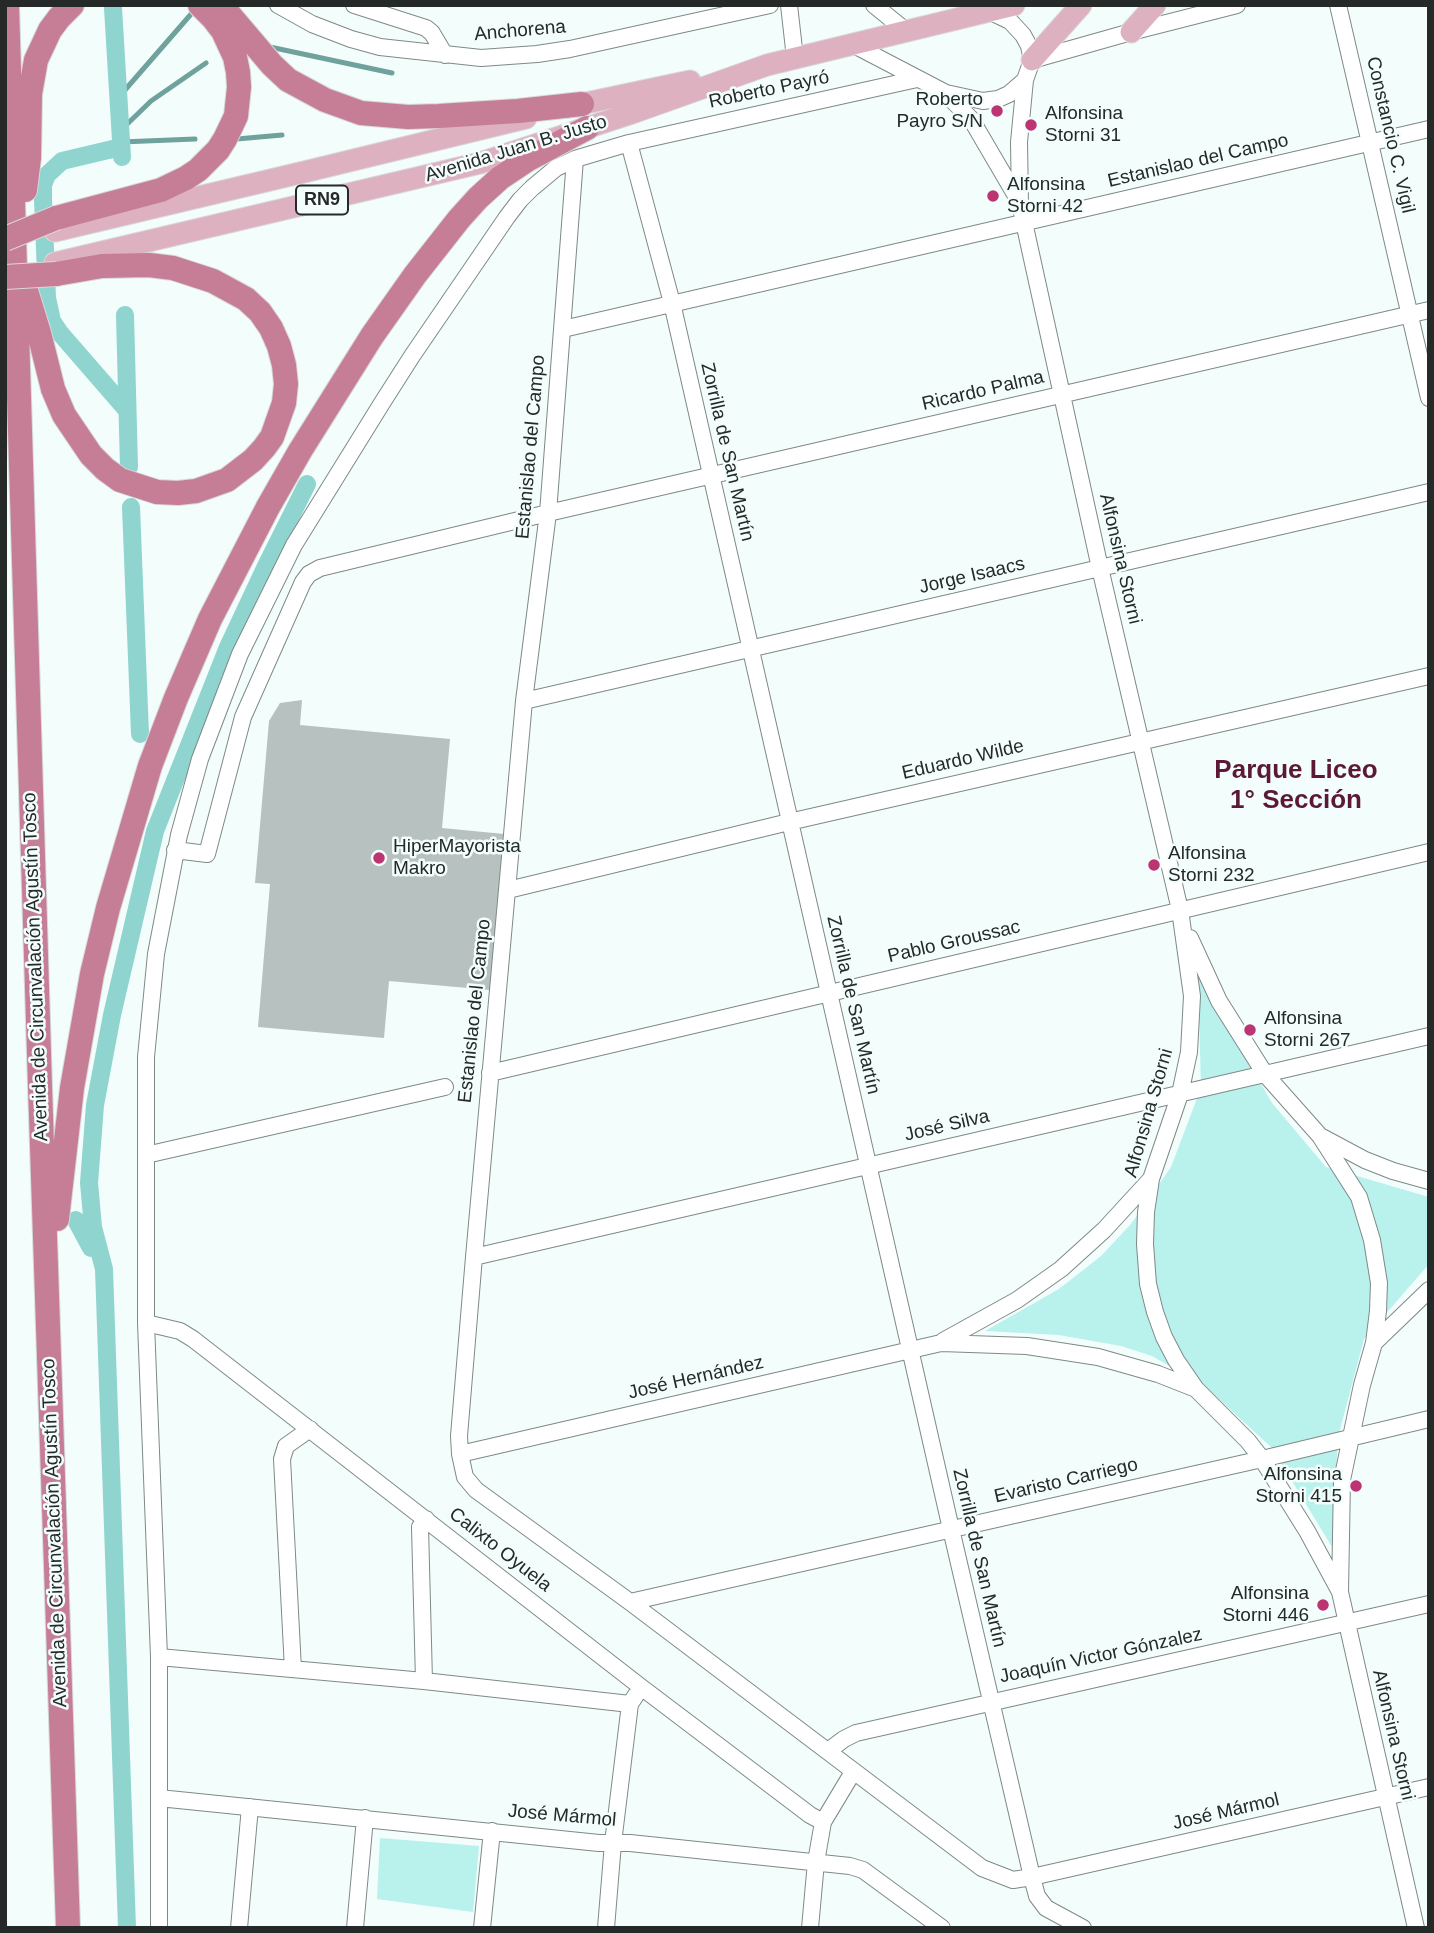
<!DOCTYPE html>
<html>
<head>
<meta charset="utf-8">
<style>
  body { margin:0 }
  #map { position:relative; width:1434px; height:1933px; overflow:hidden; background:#f2fdfc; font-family:Arial,sans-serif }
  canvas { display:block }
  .frame { position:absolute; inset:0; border:7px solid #252a29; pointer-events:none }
</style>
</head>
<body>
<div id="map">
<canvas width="1434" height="1933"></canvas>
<div class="frame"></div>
</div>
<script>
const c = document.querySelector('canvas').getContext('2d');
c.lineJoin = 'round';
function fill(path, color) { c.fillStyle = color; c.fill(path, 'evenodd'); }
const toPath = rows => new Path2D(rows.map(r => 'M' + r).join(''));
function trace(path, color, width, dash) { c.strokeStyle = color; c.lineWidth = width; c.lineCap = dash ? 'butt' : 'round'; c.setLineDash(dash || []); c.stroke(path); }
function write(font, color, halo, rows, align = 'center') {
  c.font = font + ' Arial,sans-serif'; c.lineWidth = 5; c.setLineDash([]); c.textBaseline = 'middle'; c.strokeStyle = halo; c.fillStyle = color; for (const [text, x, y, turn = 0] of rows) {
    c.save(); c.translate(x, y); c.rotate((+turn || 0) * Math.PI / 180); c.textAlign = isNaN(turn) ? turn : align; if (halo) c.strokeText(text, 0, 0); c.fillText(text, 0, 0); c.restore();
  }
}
const green = toPath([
  [1198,975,1272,1103,1326,1167,1429,1197,1429,1264,1364,1339,1338,1437,1332,1547,1272,1448,1206,1387,1152,1356,1121,1346,1059,1335,985,1331,1059,1289,1101,1256,1131,1224,1171,1167,1201,1088],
  [380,1838,479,1846,473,1912,377,1899]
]);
const stream = toPath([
  [270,47,392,73],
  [118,98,192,13],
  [120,131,151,101,206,63],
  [237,139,282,135],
  [121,142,195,139]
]);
const canal = toPath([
  [113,8,122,157],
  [121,147,62,161,47,175,43,185,43,200,47,298,52,321,60,333,126,409],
  [125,315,129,467],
  [131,507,140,734],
  [76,1220,91,1248],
  [127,1928,104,1269,93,1227,89,1183,95,1105,112,1015,155,831,228,647,266,566,307,484]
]);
const building = toPath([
  [302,700,300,725,450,739,442,828,504,834,490,990,389,981,384,1038,258,1027,270,884,255,883,269,721,280,703]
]);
const minor = toPath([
  [278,5,312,24,351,39,380,47,481,58,537,54,570,49,770,5],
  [354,5,426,28,432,33,445,55],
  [789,5,795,58],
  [874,5,906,31],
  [1338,5,1429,398],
  [989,11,1010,21,1023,35,1029,46,1032,60,1025,80,1019,142,1020,204,1100,568,1180,910,1192,996,1189,1052,1180,1094,1151,1179,1146,1212,1145,1244,1148,1284,1155,1312,1164,1337,1176,1360,1196,1389,1248,1441,1262,1459,1307,1531,1340,1592],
  [852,44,944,92,971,119,1019,201],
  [1032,60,1131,32,1237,5],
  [946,93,983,101,998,99,1009,94,1025,80],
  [629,143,672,303,951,1529,1032,1877,1429,1787],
  [575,159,548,513,524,701,474,1257,459,1436,460,1454,465,1477,476,1490,630,1602,982,1868,1013,1880,1032,1877,1037,1896,1046,1908,1083,1928],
  [563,329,1429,129],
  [524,701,1429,492],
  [175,850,207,854,243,717,303,582,309,574,320,568,548,513,1429,310],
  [508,890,789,822,1429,676],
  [1190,938,1219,1001,1265,1074,1320,1136,1359,1197,1372,1240,1379,1283,1378,1311,1374,1343,1362,1385,1342,1480,1340,1592,1416,1928],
  [490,1073,1429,852],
  [1322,1137,1365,1160,1393,1171,1429,1181],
  [146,1155,445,1087],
  [474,1257,1429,1036],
  [146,1323,180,1331,193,1339,641,1687,810,1815,823,1822],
  [943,1341,1017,1300,1061,1269,1104,1230,1150,1180],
  [1374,1343,1429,1290],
  [460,1454,941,1343,1027,1346,1098,1357,1158,1374,1196,1389],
  [630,1602,1262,1459,1429,1419],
  [159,1657,424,1681,630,1704],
  [293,1669,282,1459,286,1446,310,1429],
  [424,1681,420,1527,426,1519],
  [828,1751,844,1739,856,1733,1429,1604],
  [159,1798,599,1843,630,1843,850,1866,863,1870,942,1928],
  [159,1928,159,1657,146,1323,146,1057,156,954,179,835,200,759,240,654,294,545,382,403,412,356,507,217,520,200,532,188,556,168,575,159,629,143,917,79],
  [239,1928,250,1807],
  [355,1928,365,1818],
  [482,1928,492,1831],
  [606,1928,613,1843,630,1704,636,1695],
  [810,1928,816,1862,823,1822,853,1772]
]);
const major = toPath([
  [1131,32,1155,5],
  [1032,60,1081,5],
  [567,107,690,81],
  [55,231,304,172,526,118],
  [55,263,480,163,635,112,767,65,1014,5]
]);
const highway = toPath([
  [7,5,40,1086,68,1928],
  [221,5,272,65,288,80,325,100,361,113,408,117,439,116,518,111,582,104],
  [25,190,29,158,30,94,36,60,50,30,59,18,72,5],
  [56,218,161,190,186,178,198,170,218,150,225,139,236,116,239,87,238,72,235,57,223,31,213,18,200,5],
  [24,284,39,333,53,389,64,415,91,455,105,469,120,480,157,492,178,493,196,491,227,480,253,460,264,448,272,437,284,403,286,384,284,365,279,346,271,328,260,312,246,299,213,281,173,268,149,265,102,266,56,274],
  [57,1219,72,1088,92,974,108,908,150,766,176,698,210,619,268,507,300,451,372,336,415,275,459,219,478,198,500,178,527,160,587,128]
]);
const highwayBridge = toPath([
  [5,239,56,218],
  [5,277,56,274]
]);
const markers = [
  [997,111,7,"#bc3471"],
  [1031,125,7,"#bc3471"],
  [993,196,7,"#bc3471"],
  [379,858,7,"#bc3471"],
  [1154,865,7,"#bc3471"],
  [1250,1030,7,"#bc3471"],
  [1356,1486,7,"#bc3471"],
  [1323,1605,7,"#bc3471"]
];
const shields = [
  [322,200,52]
];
const shieldNames = [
  ["RN9",322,200]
];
const streetNames = [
  ["Anchorena",520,31,-5],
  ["Roberto Payró",769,90,-12],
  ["Constancio C. Vigil",1390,135,77],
  ["Avenida Juan B. Justo",516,149,-17],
  ["Estanislao del Campo",1198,161,-13],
  ["Ricardo Palma",983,391,-13],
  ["Estanislao del Campo",531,447,-85],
  ["Zorrilla de San Martín",727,452,77],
  ["Alfonsina Storni",1120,559,77],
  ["Jorge Isaacs",972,576,-13],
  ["Eduardo Wilde",963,760,-13],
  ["Pablo Groussac",954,942,-13],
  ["Avenida de Circunvalación Agustín Tosco",36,967,-92],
  ["Zorrilla de San Martín",853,1005,77],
  ["Estanislao del Campo",475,1011,-84],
  ["Alfonsina Storni",1149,1113,-74],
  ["José Silva",947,1126,-13],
  ["José Hernández",696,1378,-13],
  ["Evaristo Carriego",1066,1481,-13],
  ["Avenida de Circunvalación Agustín Tosco",55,1533,-92],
  ["Calixto Oyuela",500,1550,38],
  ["Zorrilla de San Martín",979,1558,77],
  ["Joaquín Victor Gónzalez",1101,1656,-12],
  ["Alfonsina Storni",1393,1735,77],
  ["José Mármol",1226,1812,-13],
  ["José Mármol",562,1816,5]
];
const poiNames = [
  ["Roberto",983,100,"right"],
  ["Payro S/N",983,122,"right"],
  ["Alfonsina",1045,114],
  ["Storni 31",1045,136],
  ["Alfonsina",1007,185],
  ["Storni 42",1007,207],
  ["HiperMayorista",393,847],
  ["Makro",393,869],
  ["Alfonsina",1168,854],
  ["Storni 232",1168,876],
  ["Alfonsina",1264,1019],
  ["Storni 267",1264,1041],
  ["Alfonsina",1342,1475,"right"],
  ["Storni 415",1342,1497,"right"],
  ["Alfonsina",1309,1594,"right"],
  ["Storni 446",1309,1616,"right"]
];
const districtNames = [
  ["Parque Liceo",1296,771],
  ["1° Sección",1296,801]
];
fill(green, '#b9f1ed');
trace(stream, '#6fa19d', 5);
trace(canal, '#8fd4cf', 18);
fill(building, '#b6c1c0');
trace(minor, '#7f8988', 18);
trace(major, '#d8d9d8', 23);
trace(highway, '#d8d9d8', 26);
trace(minor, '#fff', 16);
trace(major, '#ddb1c0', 21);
trace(highway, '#c67d96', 24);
trace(highwayBridge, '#d8d9d8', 26, []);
trace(highwayBridge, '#c67d96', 24);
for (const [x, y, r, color] of markers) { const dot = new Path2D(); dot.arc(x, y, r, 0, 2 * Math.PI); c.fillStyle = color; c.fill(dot); trace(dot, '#f2fdfc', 2.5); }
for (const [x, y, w] of shields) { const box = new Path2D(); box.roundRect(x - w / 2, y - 14.5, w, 29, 5); c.fillStyle = '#f2fdfc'; c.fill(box); trace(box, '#252a29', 2); }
write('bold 18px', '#252a29', null, shieldNames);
write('19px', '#252a29', '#f2fdfc', streetNames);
write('19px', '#252a29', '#f2fdfc', poiNames, 'left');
write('bold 26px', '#5b1935', '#f2fdfc', districtNames);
</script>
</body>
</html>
